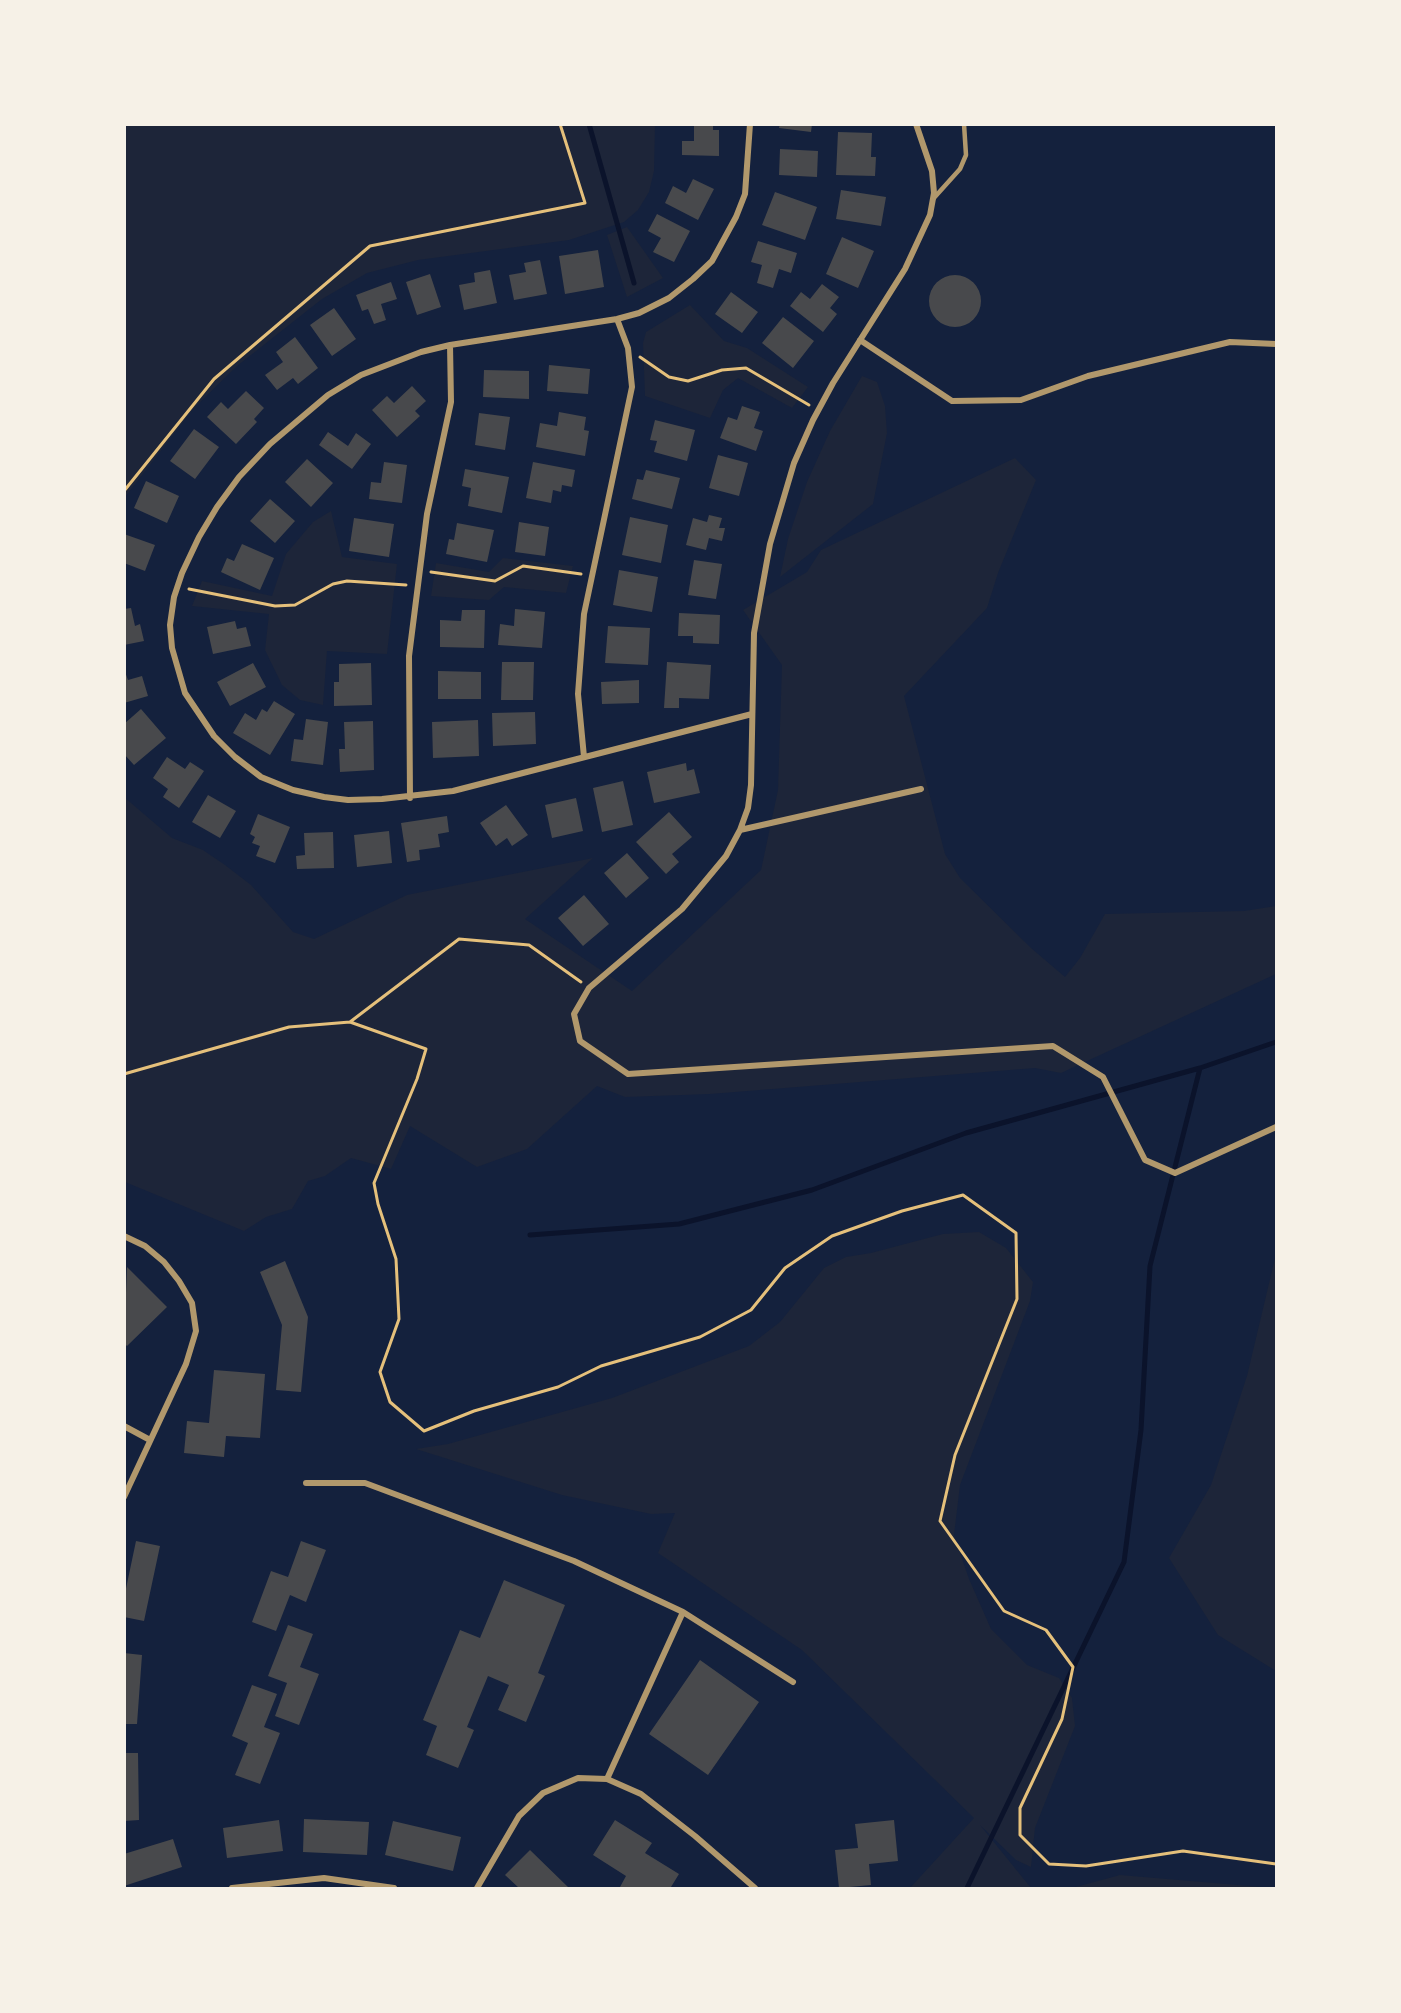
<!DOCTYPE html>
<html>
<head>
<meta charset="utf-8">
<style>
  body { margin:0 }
  #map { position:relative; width:1401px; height:2013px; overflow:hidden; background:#14213d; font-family:"Fira Sans",sans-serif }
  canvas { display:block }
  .frame { position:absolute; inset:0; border:126px solid #f6f1e7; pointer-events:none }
</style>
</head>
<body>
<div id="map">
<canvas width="1401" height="2013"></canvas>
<div class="frame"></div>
</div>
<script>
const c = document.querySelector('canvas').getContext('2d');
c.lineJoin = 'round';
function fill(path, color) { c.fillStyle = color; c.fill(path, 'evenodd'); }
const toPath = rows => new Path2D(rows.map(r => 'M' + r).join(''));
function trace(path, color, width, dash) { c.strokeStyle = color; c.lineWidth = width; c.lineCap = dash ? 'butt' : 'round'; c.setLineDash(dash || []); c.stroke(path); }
const green = toPath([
  [125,125,655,125,654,171,649,192,638,210,624,222,569,240,418,260,367,273,322,299,237,366,194,408,125,497],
  [627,227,663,278,627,297,607,235],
  [690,305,724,341,747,348,808,387,792,408,738,378,723,390,710,418,645,396,643,343,646,332],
  [862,376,877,382,885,406,887,433,873,504,780,577,788,539,807,482,830,431],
  [1015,458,1036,480,998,573,987,608,904,696,945,854,960,878,1031,948,1065,977,1080,958,1105,914,1244,911,1276,906,1276,974,1061,1073,1035,1068,710,1094,625,1097,597,1086,527,1149,477,1167,410,1126,391,1169,351,1158,325,1176,308,1181,292,1209,266,1217,244,1231,125,1182,124,797,172,838,203,850,225,865,251,885,293,932,314,939,407,895,593,858,525,919,632,991,761,870,778,790,782,665,743,610,807,572,821,550],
  [331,511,342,557,397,564,387,654,327,651,323,705,300,700,282,685,265,650,269,614,192,606,202,581,272,596,286,554,313,522],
  [503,558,573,566,566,593,504,587,489,600,431,596,436,563,489,572],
  [979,1232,1006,1248,1033,1282,1030,1301,960,1485,954,1535,969,1579,991,1629,1027,1665,1059,1678,1072,1698,1075,1726,1035,1828,1031,1867,1016,1860,980,1825,1031,1888,910,1888,974,1818,802,1650,658,1553,675,1513,651,1514,562,1495,416,1449,448,1444,612,1398,749,1346,780,1322,824,1268,846,1257,871,1253,943,1234],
  [1276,1254,1276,1671,1218,1635,1169,1558,1211,1485,1247,1376],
  [1120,1875,1273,1888,1072,1888]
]);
const stream = toPath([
  [589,124,634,283],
  [530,1235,679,1224,812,1190,966,1133,1200,1068,1276,1042],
  [967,1888,1124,1562,1141,1430,1150,1266,1200,1068]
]);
const building = toPath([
  [694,124,713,124,713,130,719,130,719,156,682,155,682,141,694,141],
  [780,124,812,124,811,132,779,128],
  [838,132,872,133,871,157,876,157,875,176,836,175],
  [780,149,818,151,817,177,779,175],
  [693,179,714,189,698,220,665,203,673,186,686,193],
  [841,190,886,197,881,226,836,219],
  [775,192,817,207,805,240,762,225],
  [657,214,690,231,674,262,653,252,661,238,648,231],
  [842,237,874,251,858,288,826,274],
  [758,241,797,253,791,273,779,269,773,288,757,283,762,265,751,262],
  [598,250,604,287,565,294,559,256],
  [540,260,547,294,514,300,509,275,526,272,524,263],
  [490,270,497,303,464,310,459,285,475,282,474,273],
  [430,274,441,307,417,315,406,282],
  '929 301a26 26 0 1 1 52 0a26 26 0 1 1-52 0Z',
  [391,282,397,299,381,304,386,320,374,324,368,309,362,311,356,295],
  [822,284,839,297,830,308,837,314,823,332,790,306,801,292,810,299],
  [731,292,758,312,742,333,715,314],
  [334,308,356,339,332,356,310,325],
  [783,317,814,341,793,368,762,343],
  [295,337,318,368,298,384,293,378,277,390,265,375,283,362,276,352],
  [549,365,590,369,588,394,547,391],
  [484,370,529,371,529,399,483,397],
  [412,386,426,401,415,411,420,416,397,437,372,410,387,396,394,403],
  [246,391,264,408,254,419,257,422,236,444,207,417,221,402,228,409],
  [742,406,760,412,754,428,763,431,756,451,720,438,728,417,737,420],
  [559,412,586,417,584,430,589,431,585,456,536,447,540,423,557,426],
  [479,413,510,417,505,450,475,445],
  [655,420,695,430,687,461,654,452,657,441,650,440],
  [194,429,219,447,195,479,170,461],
  [328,432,348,446,356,433,371,444,352,469,319,445],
  [718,455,748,463,739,496,709,488],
  [307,459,333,483,311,507,285,482],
  [384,462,407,465,402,503,369,499,371,482,381,483],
  [533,462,575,470,572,487,562,485,561,492,553,490,551,503,526,498],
  [465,469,509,477,502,513,468,506,471,488,462,486],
  [646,470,680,478,672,509,632,499,637,479,643,480],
  [146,481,179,496,167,523,134,508],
  [270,499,295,521,275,543,250,521],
  [709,515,722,518,719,528,725,528,722,541,709,538,706,550,686,545,693,518,707,522],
  [630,517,668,525,661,563,622,555],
  [354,518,394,524,389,557,349,551],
  [519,522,549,527,545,556,515,552],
  [457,523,494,530,487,562,446,554,449,539,454,540],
  [124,534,155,545,145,571,124,563],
  [242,544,274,558,260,590,221,572,227,558,234,561],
  [694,560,722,564,716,599,688,595],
  [619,570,658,577,652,612,613,605],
  [131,608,135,626,140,624,144,641,124,645,124,609],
  [515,609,545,612,542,648,498,645,500,624,514,626],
  [462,610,485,610,484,648,440,647,440,620,461,621],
  [679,613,720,615,719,644,693,643,693,636,678,636],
  [235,621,237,629,246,627,251,646,213,654,207,627],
  [608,626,650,628,648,665,605,663],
  [502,662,534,662,533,700,501,700],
  [667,662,711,665,709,699,679,698,679,708,664,708],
  [253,663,266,687,230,706,217,682],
  [371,663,372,705,334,706,334,682,339,682,339,664],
  [124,669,128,680,142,676,148,696,124,703],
  [438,671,481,672,481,699,438,699],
  [639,680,639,703,602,704,601,682],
  [274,701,295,714,270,755,233,733,245,713,256,720,262,709,267,712],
  [141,709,166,738,134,765,124,754,124,724],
  [535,712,536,744,493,746,492,713],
  [306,719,328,722,323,765,291,761,294,739,303,740],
  [478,720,479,756,433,758,432,722],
  [373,721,374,770,340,772,339,749,345,749,344,722],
  [167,757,185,769,190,762,204,771,179,808,163,797,168,789,153,778],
  [686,763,687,771,694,769,700,793,654,803,647,772],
  [623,781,633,825,602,832,593,788],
  [208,795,236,811,220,838,192,822],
  [576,798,583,831,552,838,545,805],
  [506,805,528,835,512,846,507,838,496,846,480,823],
  [669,812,692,837,672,854,679,862,666,874,636,842],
  [258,814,290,827,275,863,256,856,260,846,252,843,255,837,250,834],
  [447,816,449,832,438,834,440,847,419,850,420,860,407,862,401,823],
  [389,831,392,863,357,867,354,835],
  [333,832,334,868,297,869,296,856,305,855,304,833],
  [627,853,649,878,626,898,604,873],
  [584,895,609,924,583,946,558,918],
  [285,1261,308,1317,301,1392,276,1390,282,1325,260,1272],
  [127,1267,167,1307,127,1346,124,1343],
  [214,1370,265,1374,260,1438,226,1436,224,1457,184,1453,187,1421,209,1423],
  [136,1541,160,1546,144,1621,124,1617,124,1598],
  [301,1541,326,1550,306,1602,290,1595,276,1631,252,1622,271,1571,288,1577],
  [504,1580,565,1605,538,1673,545,1676,526,1722,498,1710,509,1685,488,1676,467,1727,474,1730,458,1768,426,1755,437,1726,423,1720,460,1630,480,1638],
  [288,1625,313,1634,300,1667,319,1674,299,1725,275,1716,287,1683,268,1676],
  [124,1653,142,1655,137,1724,124,1724],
  [700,1660,759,1702,708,1775,649,1734],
  [252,1685,277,1694,264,1727,280,1733,260,1784,235,1775,248,1743,232,1736],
  [124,1753,138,1753,139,1820,124,1821],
  [304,1819,369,1822,367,1855,303,1852],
  [279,1820,283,1851,227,1858,223,1828],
  [615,1820,652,1843,645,1853,679,1874,671,1887,673,1888,623,1888,620,1887,626,1876,593,1855],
  [894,1820,898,1861,869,1864,871,1885,839,1888,835,1850,858,1848,855,1824],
  [393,1821,461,1837,453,1871,385,1855],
  [173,1839,182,1867,124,1886,124,1854],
  [530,1850,569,1888,519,1888,505,1875]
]);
const path = toPath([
  [640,357,669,377,688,381,722,370,746,368,809,405],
  [124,491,214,379,370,246,585,203,560,124],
  [431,572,495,581,523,566,581,574],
  [189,589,275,606,295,605,333,584,347,581,406,585],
  [350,1022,459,939,529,945,581,982],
  [124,1074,289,1027,350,1022,426,1049,417,1079,374,1183,378,1204,396,1259,399,1319,380,1372,390,1402,424,1431,474,1411,558,1387,601,1366,700,1337,751,1310,785,1268,832,1236,902,1211,963,1195,1016,1233,1017,1299,955,1455,940,1521,1004,1611,1046,1630,1073,1667,1062,1719,1020,1808,1020,1835,1049,1864,1086,1866,1183,1851,1276,1864]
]);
const service = toPath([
  [933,199,960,169,966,155,964,124]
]);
const minor = toPath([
  [750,124,745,194,736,217,712,261,693,279,669,298,639,313,617,319,450,345,421,352,361,375,328,395,270,444,239,477,217,507,199,537,182,573,174,597,170,625,172,648,185,693,214,736,235,757,261,777,293,790,324,797,348,800,382,799,453,791,752,714],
  [860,340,952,401,1021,400,1088,376,1230,342,1276,344],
  [584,757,578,694,584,614,632,387,628,348,617,319],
  [921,789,740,830,726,856,682,909,589,988,574,1014,580,1041,628,1074,1053,1046,1103,1077,1145,1160,1175,1173,1276,1127],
  [410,798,409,656,427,514,451,402,450,345],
  [740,830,748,808,751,785,754,633,770,544,794,463,813,420,833,383,905,269,930,215,934,193,932,171,916,124],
  [124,1236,145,1246,164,1262,179,1281,192,1303,196,1331,186,1364,124,1497],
  [124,1426,150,1440],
  [306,1483,365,1483,574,1561,683,1612,793,1682],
  [607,1779,683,1612],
  [232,1888,324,1878,394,1888],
  [477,1888,519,1816,543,1793,578,1778,607,1779,641,1794,695,1836,755,1888]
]);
fill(green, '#1d2539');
trace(stream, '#0b132b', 5);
fill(building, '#48494c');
trace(path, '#e5c07b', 3);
trace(service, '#b1986c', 4.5);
trace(minor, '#b1986c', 6);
</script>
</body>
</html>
